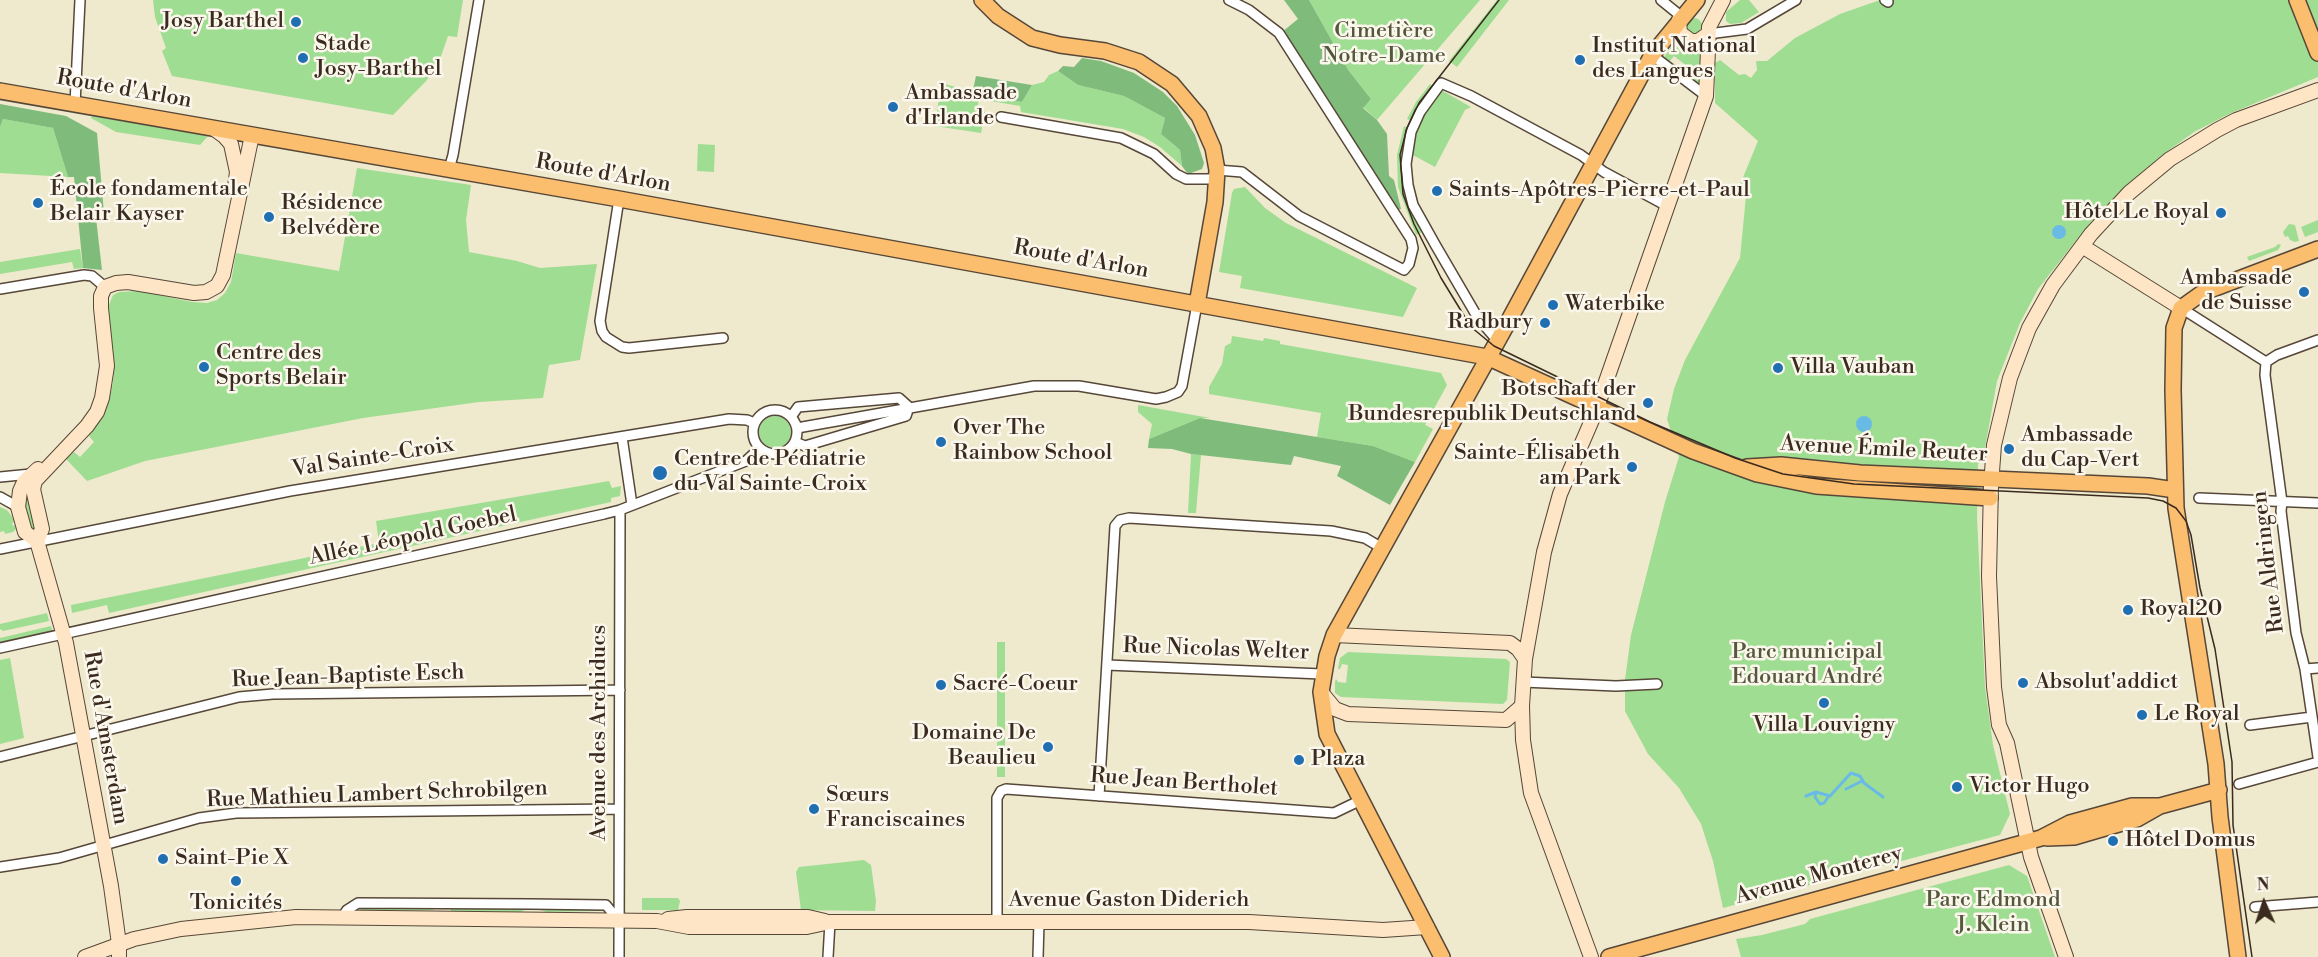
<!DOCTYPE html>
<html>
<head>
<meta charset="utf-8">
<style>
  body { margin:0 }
  #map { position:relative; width:2318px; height:957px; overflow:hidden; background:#efe9cd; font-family:"Libre Bodoni",serif }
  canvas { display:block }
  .north { position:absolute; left:2234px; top:873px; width:60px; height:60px; -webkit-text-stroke:4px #fbf7ec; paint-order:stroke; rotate:357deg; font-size:16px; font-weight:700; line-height:24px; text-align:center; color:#3b2a1e }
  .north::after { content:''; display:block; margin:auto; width:21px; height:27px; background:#3b2a1e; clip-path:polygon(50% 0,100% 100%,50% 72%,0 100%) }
</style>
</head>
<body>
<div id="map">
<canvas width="2318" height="957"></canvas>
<div class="north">N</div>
</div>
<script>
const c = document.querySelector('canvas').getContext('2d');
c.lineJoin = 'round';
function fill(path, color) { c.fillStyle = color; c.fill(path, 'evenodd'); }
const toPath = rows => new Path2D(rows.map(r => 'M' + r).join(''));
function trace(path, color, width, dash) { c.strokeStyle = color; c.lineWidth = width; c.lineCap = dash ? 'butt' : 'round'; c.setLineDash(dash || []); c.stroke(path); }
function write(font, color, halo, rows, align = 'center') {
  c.font = font + ' "Libre Bodoni",serif'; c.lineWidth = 5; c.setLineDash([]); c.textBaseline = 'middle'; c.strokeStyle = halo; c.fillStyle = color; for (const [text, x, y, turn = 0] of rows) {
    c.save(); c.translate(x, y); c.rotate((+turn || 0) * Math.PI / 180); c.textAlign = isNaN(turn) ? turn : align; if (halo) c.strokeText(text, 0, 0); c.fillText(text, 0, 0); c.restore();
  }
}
const green = toPath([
  [153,0,463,0,457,37,448,36,438,65,427,80,393,115,172,76,162,51,166,48,155,17],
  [1309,0,1480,0,1377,120,1363,107,1371,99,1349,71],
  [1497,0,1509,0,1457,67,1449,61],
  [1740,0,1749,0,1759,12,1741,23,1730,24,1726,21,1726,12],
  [1880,0,2318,0,2318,77,2229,114,2194,132,2161,156,2130,182,2093,219,2038,289,2020,323,1997,381,1983,459,1978,464,1977,517,1985,687,1993,745,2010,814,2000,835,1723,908,1713,861,1701,824,1679,788,1648,754,1625,711,1625,680,1631,635,1665,502,1679,457,1667,419,1674,389,1685,360,1740,258,1746,196,1737,192,1758,141,1715,103,1715,63,1720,60,1739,75,1745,74,1751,78,1757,70,1756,61,1767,61,1795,38,1840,14],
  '1686 26a8 8 0 1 1 16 0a8 8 0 1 1-16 0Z',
  [1676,39,1691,48,1700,48,1699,91,1688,83,1696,73,1674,56,1666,66,1661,62],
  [1058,71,1078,85,1124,96,1165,118,1161,134,1180,150,1182,166,1160,147,1144,137,1123,129,1021,112,1020,106,979,99,977,110,985,112,981,133,935,126,941,83,985,95,1022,102,1032,85,1044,82,1049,75],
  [1430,84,1434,88,1412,121,1407,119,1416,102],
  [1441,90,1471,107,1465,110,1435,167,1411,154,1414,135,1423,115],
  [92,116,208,136,200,145,116,132,91,118],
  [3,119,53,128,68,177,0,173,0,127],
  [1404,126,1409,129,1403,155,1424,231,1416,235,1398,187,1397,155],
  [698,144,715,145,714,172,697,171],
  [357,168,471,185,466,220,469,252,517,261,540,268,597,264,580,360,549,365,543,398,479,402,363,418,145,461,87,481,66,459,74,452,80,457,94,442,89,436,102,416,109,401,113,383,114,365,108,307,113,295,119,292,139,291,192,302,207,303,217,300,225,293,231,282,236,253,339,271],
  [1245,187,1265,208,1286,223,1417,288,1403,317,1240,288,1242,276,1219,272,1232,193,1234,189],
  [2318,220,2318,232,2305,237,2301,227],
  [2289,224,2295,225,2299,241,2295,242,2290,240,2288,236,2285,237,2283,232],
  [2278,244,2281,245,2278,250,2249,261,2247,257,2275,247],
  [80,249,83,268,74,269,72,262,0,274,0,262],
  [1232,336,1263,341,1264,338,1280,341,1280,344,1441,373,1447,385,1425,425,1433,429,1415,462,1373,446,1317,437,1321,413,1209,394,1209,387,1222,364,1225,346,1231,343],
  [1138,405,1210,418,1200,418,1149,439,1152,424,1138,412],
  '759 432a16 16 0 1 1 32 0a16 16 0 1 1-32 0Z',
  [1191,454,1201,455,1196,513,1188,513],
  [609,481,612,488,621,486,620,496,611,498,611,502,109,613,107,605,72,613,71,605,379,543,376,521],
  [26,492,28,494,37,528,31,529,24,506],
  [0,507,7,510,13,518,14,522,12,523,13,526,15,525,16,529,13,532,5,534,4,531,0,532],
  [47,613,49,621,3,631,0,629,0,624],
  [51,626,53,633,0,645,0,638],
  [997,642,1005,642,1005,777,997,777],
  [1348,652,1506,659,1510,662,1507,700,1503,704,1341,697,1335,693,1335,682,1336,679,1338,682,1346,683,1348,665,1342,664,1340,669,1338,669,1340,658],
  [10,658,24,738,0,744,0,660],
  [864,860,871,865,876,901,875,911,801,910,796,872,799,867],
  [2009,865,2027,876,2055,957,1741,957,1736,939,1762,935,1805,924,1810,919],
  [642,898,678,898,680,901,678,910,642,910],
  [360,906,432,907,434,910,361,911],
  [454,907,524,908,525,910,520,912,451,911,451,908],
  [543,908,601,909,601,911,546,912,541,910]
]);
const forest = toPath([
  [1284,0,1309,0,1349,71,1371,99,1363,108,1377,120,1387,134,1389,176,1394,180,1401,209,1397,210,1296,50,1282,32,1298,19],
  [1082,58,1101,61,1134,73,1163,92,1177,106,1195,135,1204,163,1202,169,1188,174,1182,166,1180,150,1161,134,1165,118,1124,96,1078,85,1058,71,1063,66,1074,67],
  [976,76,1032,85,1022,102,985,95,973,90],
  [0,104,66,116,97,133,104,213,96,218,102,270,83,268,74,177,68,177,53,128,3,119,0,127],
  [1200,418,1373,446,1415,462,1390,505,1337,476,1341,466,1294,456,1291,465,1191,454,1172,449,1148,448,1149,439]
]);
const water = toPath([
  '2052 232a7 7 0 1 1 14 0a7 7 0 1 1-14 0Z',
  '1856 424a8 8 0 1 1 16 0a8 8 0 1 1-16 0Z'
]);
const stream = toPath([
  [1846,789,1862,781],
  [1816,792,1815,797,1820,804,1824,803,1829,796],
  [1806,796,1816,792,1830,796,1851,773,1860,776,1864,783,1883,797]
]);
const street = toPath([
  [1661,0,1682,17],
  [1885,0,1888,2],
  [1708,34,1747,29,1796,0],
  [1652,55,1706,96],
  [75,104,80,0],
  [1001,117,1121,138,1154,154,1176,174,1186,179,1217,179],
  [449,169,453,155,479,0],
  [1217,170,1242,172,1299,216,1404,270,1409,264,1413,248,1411,239,1279,33,1249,10,1229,0],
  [619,199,600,321,602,331,606,337,622,347,629,348,723,338],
  [0,289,84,275,92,276,105,287],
  [2181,308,2266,362],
  [1497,340,1478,318,1436,246,1413,205,1408,185,1406,164,1411,132,1420,112,1441,83,1471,96,1581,155,1604,172,1667,206],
  [2266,362,2265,375,2282,502,2281,511,2296,633,2305,669,2318,757],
  [2266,362,2277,355,2318,340],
  '753 432a22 22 0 1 1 44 0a22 22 0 1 1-44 0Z',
  [791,417,798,407,899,398,909,407,906,416,805,446,795,442],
  [797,428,1034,386,1079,386,1156,399,1166,397,1178,392,1182,386,1197,304],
  [622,437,632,505],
  [0,477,31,474],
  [0,497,18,507],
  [2199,498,2318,503],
  [0,549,290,491,729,419,747,420,754,423],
  [0,648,604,514,620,510,746,461,759,449],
  [1107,665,1322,674],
  [2305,669,2318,668],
  [1523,682,1616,686,1657,684],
  [2250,725,2312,717],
  [0,757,239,697,273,694,620,690],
  [2239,784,2318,762],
  [1099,796,1115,526,1120,520,1129,518,1331,531,1365,538,1382,548],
  [0,867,59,858,199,818,236,813,619,809],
  [2255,907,2318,902],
  [342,918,347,910,358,903,531,904,606,905,619,921],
  [997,922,997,798,1001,791,1006,789,1334,813,1361,800],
  [619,957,620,510],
  [828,957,830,922],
  [1038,957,1039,922]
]);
const secondary = toPath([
  [1679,20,1680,33,1691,41,1698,41,1708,34],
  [213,128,224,136,231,144,237,172,235,187],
  [2082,246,2181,308],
  [37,541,42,529,33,489,35,481,87,426,97,412,102,398,107,366,101,308,101,296,105,287,116,283,128,282,194,293,206,292,217,286,223,275,252,135],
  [37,541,66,643,111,886,119,944,119,957],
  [37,541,25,532,18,507,20,491,24,482,38,469],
  [1334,635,1510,643,1518,649,1525,659],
  [1321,692,1335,709,1348,714,1506,720,1522,706],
  [668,919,687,917,808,917,825,921],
  [85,957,134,939,181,929,296,917,657,921,689,927,807,927,830,922,1249,922,1383,930,1427,927],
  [1591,957,1531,793,1523,740,1522,706,1525,659,1544,552,1560,494,1595,413,1706,96,1709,27,1723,0],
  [2066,957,2031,857,2007,743,1999,725,1994,687,1989,576,1991,485,1994,445,2010,378,2029,328,2053,285,2091,234,2129,193,2170,159,2217,130,2236,120,2318,90]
]);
const primary = toPath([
  [982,0,998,16,1032,38,1060,45,1105,51,1139,62,1172,84,1199,116,1213,148,1217,170,1215,202,1197,304],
  [2297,0,2318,53],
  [0,91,619,199,1487,357,1693,451,1757,474,1816,486,1990,498],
  [1747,467,1781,465,1860,473,2148,486,2175,490],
  [2047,838,2074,837,2122,823,2137,819,2160,806,2219,790],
  [1442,957,1327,734,1321,692,1327,656,1334,635,1507,324,1652,55,1697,0],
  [1609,957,2041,838,2070,823,2132,806,2160,806],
  [2238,957,2220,817,2216,764,2176,508,2173,390,2174,328,2181,308,2202,293,2318,249]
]);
const tram = toPath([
  [1499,0,1419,103,1407,128,1400,155,1403,194,1414,224,1441,278,1471,327,1494,346,1650,422,1735,458,1783,474,1854,484,2148,498,2163,501,2176,508,2186,521,2191,535,2200,588,2215,649,2232,762,2233,825,2252,957]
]);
const markers = [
  [296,22,6,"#1f6fb2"],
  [303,58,6,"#1f6fb2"],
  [1580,60,6,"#1f6fb2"],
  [893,107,6,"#1f6fb2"],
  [1437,191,6,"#1f6fb2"],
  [38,203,6,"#1f6fb2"],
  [2221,213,6,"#1f6fb2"],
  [269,217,6,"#1f6fb2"],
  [2304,292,6,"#1f6fb2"],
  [1553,305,6,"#1f6fb2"],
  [1545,323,6,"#1f6fb2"],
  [204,367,6,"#1f6fb2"],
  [1778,368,6,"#1f6fb2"],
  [1648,403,6,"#1f6fb2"],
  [941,442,6,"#1f6fb2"],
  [2009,449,6,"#1f6fb2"],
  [1632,467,6,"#1f6fb2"],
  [660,473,8,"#1f6fb2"],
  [2128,610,6,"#1f6fb2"],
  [2023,683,6,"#1f6fb2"],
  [941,685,6,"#1f6fb2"],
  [1824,703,6,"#1f6fb2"],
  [2142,715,6,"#1f6fb2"],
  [1048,747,6,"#1f6fb2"],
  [1299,760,6,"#1f6fb2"],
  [1957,787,6,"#1f6fb2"],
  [814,809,6,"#1f6fb2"],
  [2113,841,6,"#1f6fb2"],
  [163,859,6,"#1f6fb2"],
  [236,881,6,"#1f6fb2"]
];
const poiNames = [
  ["Josy Barthel",284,22,"right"],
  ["Stade",315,45],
  ["Josy-Barthel",315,70],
  ["Institut National",1592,47],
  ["des Langues",1592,72],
  ["Ambassade",905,94],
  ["d'Irlande",905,119],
  ["École fondamentale",50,190],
  ["Belair Kayser",50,215],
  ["Saints-Apôtres-Pierre-et-Paul",1449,191],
  ["Résidence",281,204],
  ["Belvédère",281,229],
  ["Hôtel Le Royal",2209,213,"right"],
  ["Ambassade",2292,279,"right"],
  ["de Suisse",2292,304,"right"],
  ["Waterbike",1565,305],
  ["Radbury",1533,323,"right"],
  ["Centre des",216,354],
  ["Sports Belair",216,379],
  ["Villa Vauban",1790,368],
  ["Botschaft der",1636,390,"right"],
  ["Bundesrepublik Deutschland",1636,415,"right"],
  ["Over The",953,429],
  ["Rainbow School",953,454],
  ["Ambassade",2021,436],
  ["du Cap-Vert",2021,461],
  ["Sainte-Élisabeth",1620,454,"right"],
  ["am Park",1620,479,"right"],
  ["Centre de Pédiatrie",674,460],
  ["du Val Sainte-Croix",674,485],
  ["Royal20",2140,610],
  ["Absolut'addict",2035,683],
  ["Sacré-Coeur",953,685],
  ["Le Royal",2154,715],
  ["Villa Louvigny",1824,726,"center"],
  ["Domaine De",1036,734,"right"],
  ["Beaulieu",1036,759,"right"],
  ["Plaza",1311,760],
  ["Victor Hugo",1969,787],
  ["Sœurs",826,796],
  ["Franciscaines",826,821],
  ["Hôtel Domus",2125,841],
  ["Saint-Pie X",175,859],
  ["Tonicités",236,904,"center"]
];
const parkNames = [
  ["Cimetière",1384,32],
  ["Notre-Dame",1384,57],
  ["Parc municipal",1807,653],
  ["Edouard André",1807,678],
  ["Parc Edmond",1993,901],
  ["J. Klein",1993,926]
];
const streetNames = [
  ["Route d'Arlon",124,90,10],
  ["Route d'Arlon",603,174,10],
  ["Route d'Arlon",1081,260,10],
  ["Avenue Émile Reuter",1884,450,3],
  ["Val Sainte-Croix",373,458,-9],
  ["Allée Léopold Goebel",413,537,-12],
  ["Rue Aldringen",2269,562,-97],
  ["Rue Nicolas Welter",1216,650,2],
  ["Rue Jean-Baptiste Esch",348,677,-2],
  ["Avenue des Archiducs",600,733,-90],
  ["Rue d'Amsterdam",105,738,80],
  ["Rue Jean Bertholet",1184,783,4],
  ["Rue Mathieu Lambert Schrobilgen",377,795,-2],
  ["Avenue Monterey",1819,876,-15],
  ["Avenue Gaston Diderich",1129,901]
];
fill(green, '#9fdd92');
fill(forest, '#7fbc7c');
fill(water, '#69bbe5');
trace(stream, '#69bbe5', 3);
trace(street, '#564738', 12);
trace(secondary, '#564738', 16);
trace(primary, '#564738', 18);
trace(street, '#fff', 9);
trace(secondary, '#fde5c5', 14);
trace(primary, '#fbbd6e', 15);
trace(tram, '#3b2a1e', 1.5);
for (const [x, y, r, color] of markers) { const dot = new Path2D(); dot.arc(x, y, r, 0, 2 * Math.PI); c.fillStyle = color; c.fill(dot); trace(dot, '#fbf7ec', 2); }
write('22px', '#3b2a1e', '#fbf7ec', poiNames, 'left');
write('22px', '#54573b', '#fbf7ec', parkNames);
write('22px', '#3b2a1e', '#fbf7ec', streetNames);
</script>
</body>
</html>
